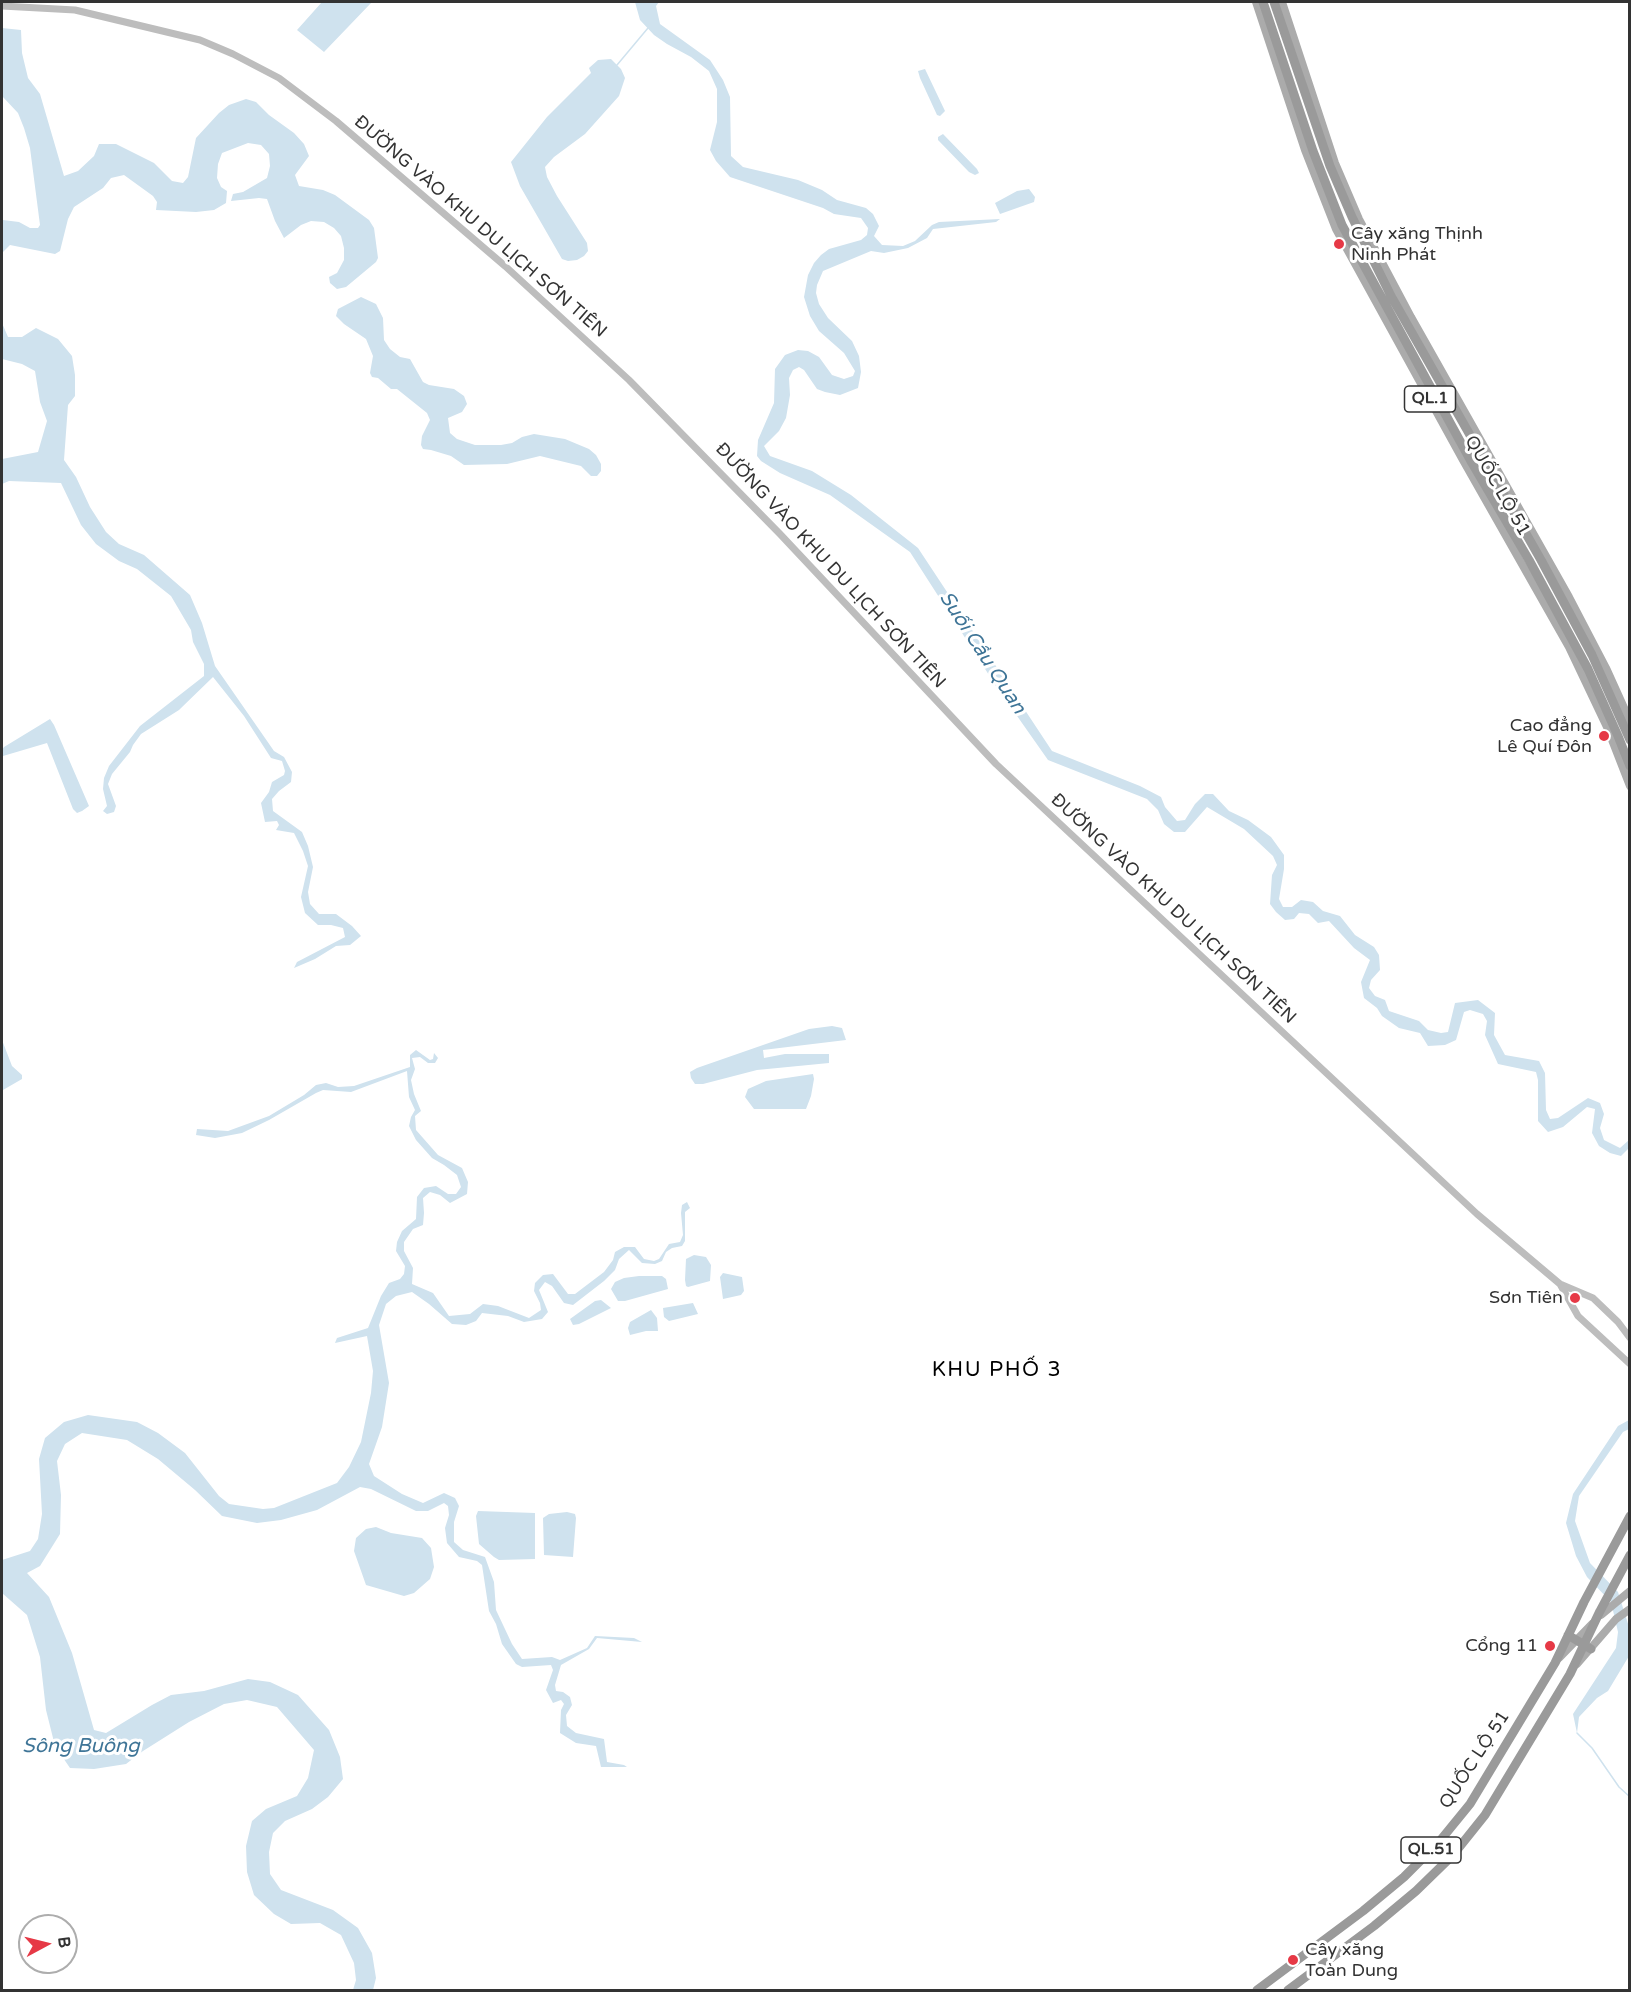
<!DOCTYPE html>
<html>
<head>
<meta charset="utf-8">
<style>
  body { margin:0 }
  #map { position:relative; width:1631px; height:1992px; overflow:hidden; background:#fff; font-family:"Varela Round",sans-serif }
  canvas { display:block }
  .frame { position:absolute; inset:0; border:3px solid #333; pointer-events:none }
  .north { position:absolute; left:18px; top:1914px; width:60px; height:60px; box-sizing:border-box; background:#fff; border:2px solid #adadad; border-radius:50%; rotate:83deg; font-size:16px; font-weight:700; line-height:24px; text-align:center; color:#333 }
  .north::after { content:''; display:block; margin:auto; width:21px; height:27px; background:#e63946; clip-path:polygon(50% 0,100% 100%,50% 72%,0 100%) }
</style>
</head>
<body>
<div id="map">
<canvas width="1631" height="1992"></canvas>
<div class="frame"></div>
<div class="north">B</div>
</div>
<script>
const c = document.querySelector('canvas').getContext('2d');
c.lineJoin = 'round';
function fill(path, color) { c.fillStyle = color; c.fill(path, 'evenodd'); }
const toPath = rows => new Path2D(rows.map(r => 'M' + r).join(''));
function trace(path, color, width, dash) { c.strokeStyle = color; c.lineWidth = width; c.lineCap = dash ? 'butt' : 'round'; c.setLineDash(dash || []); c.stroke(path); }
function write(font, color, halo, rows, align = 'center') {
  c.font = font + ' "Varela Round",sans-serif'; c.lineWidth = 6; c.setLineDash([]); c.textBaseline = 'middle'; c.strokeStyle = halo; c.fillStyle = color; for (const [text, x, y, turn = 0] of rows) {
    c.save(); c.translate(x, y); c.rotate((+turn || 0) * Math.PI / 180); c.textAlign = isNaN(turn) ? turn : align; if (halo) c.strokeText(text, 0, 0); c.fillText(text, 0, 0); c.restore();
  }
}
const water = toPath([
  [322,2,372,2,324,52,297,30],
  [635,2,659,2,656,6,660,24,710,60,723,80,730,97,731,156,743,167,798,180,822,190,837,200,866,208,873,214,879,226,874,236,882,245,903,246,915,241,932,225,939,222,1000,219,996,222,933,229,927,238,908,248,884,253,871,251,823,271,817,285,816,293,819,304,828,318,852,341,859,356,861,372,858,388,840,395,825,392,817,389,804,370,799,367,793,370,789,378,790,395,786,418,779,431,764,446,770,456,812,471,851,495,918,548,1052,751,1140,786,1161,797,1165,807,1177,821,1185,820,1195,804,1205,794,1213,794,1229,811,1248,820,1271,837,1284,855,1284,869,1279,899,1283,907,1292,907,1301,900,1313,902,1323,911,1340,916,1355,935,1374,947,1379,955,1380,970,1371,980,1369,988,1375,996,1385,1000,1389,1011,1419,1021,1428,1030,1441,1033,1448,1032,1455,1003,1478,1000,1495,1013,1494,1035,1505,1055,1539,1061,1545,1073,1546,1110,1550,1119,1558,1118,1588,1098,1600,1103,1604,1114,1600,1128,1604,1140,1620,1148,1629,1140,1629,1148,1621,1156,1610,1153,1599,1146,1592,1133,1595,1109,1587,1107,1563,1127,1548,1132,1538,1121,1538,1080,1536,1072,1498,1064,1485,1035,1487,1021,1483,1014,1470,1010,1464,1012,1456,1040,1445,1045,1428,1046,1420,1033,1399,1028,1382,1016,1377,1008,1364,998,1361,982,1370,960,1354,948,1329,921,1318,923,1309,914,1299,913,1294,919,1285,920,1276,912,1270,904,1272,875,1277,865,1273,856,1244,829,1207,807,1185,832,1174,832,1164,824,1158,810,1147,799,1048,760,996,686,910,552,830,495,780,473,761,461,757,456,758,440,774,403,775,369,785,355,798,350,808,351,819,357,832,375,844,379,853,376,855,371,844,353,819,331,810,316,804,297,808,275,814,263,821,255,829,249,861,240,867,235,868,228,861,218,834,214,823,208,730,177,716,161,710,150,717,122,717,89,709,71,691,57,667,44,654,35,640,20],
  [2,28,21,30,22,53,28,78,40,94,64,176,78,171,94,156,99,144,116,144,154,163,172,181,183,183,188,177,196,138,219,113,229,105,246,99,256,102,269,115,294,133,304,144,309,156,295,175,299,186,323,190,335,195,369,220,374,228,378,258,376,262,346,287,337,289,330,283,329,277,337,273,344,260,344,248,341,236,334,228,324,222,311,221,301,225,284,238,275,221,267,199,259,198,231,201,233,194,243,192,267,178,270,166,269,154,261,145,248,143,222,153,218,164,217,178,221,187,227,191,226,203,214,210,196,212,156,210,157,202,153,196,124,175,111,178,103,188,74,207,68,219,60,251,55,254,10,245,2,253,2,222,3,220,19,222,30,228,38,228,40,225,30,148,24,128,18,113,2,96],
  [611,59,621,69,625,78,619,96,585,134,554,157,545,167,547,177,557,196,587,243,588,251,584,256,577,260,568,261,562,259,520,186,511,162,547,117,591,73,589,68,598,60],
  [925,69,945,111,940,116,937,115,920,78,918,71],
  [943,134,977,169,979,173,975,175,969,172,938,140,938,137],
  [1029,189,1035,197,1034,202,1000,214,995,203,1017,191],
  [361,297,376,304,383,318,384,340,390,349,400,357,410,359,423,382,429,385,454,389,464,396,467,404,462,412,448,418,450,433,457,439,475,445,501,445,512,443,522,437,534,434,565,439,589,449,596,455,601,464,601,471,597,476,591,476,581,466,540,456,507,464,464,465,451,456,431,450,423,449,421,445,422,436,430,420,427,413,397,389,391,389,378,378,372,377,370,373,373,356,366,339,344,324,336,316,338,309],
  [2,323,8,337,22,337,36,328,58,339,72,356,75,375,75,396,68,405,64,460,76,477,90,507,106,532,119,544,144,555,190,595,202,623,215,666,274,751,284,757,292,772,291,782,279,791,272,799,273,811,302,832,308,846,313,867,308,892,310,904,319,914,336,914,352,926,361,936,350,945,336,946,315,959,294,968,297,962,345,937,343,928,331,925,318,925,305,913,301,897,308,866,303,851,294,833,276,830,279,825,277,821,265,822,261,803,269,792,272,782,284,775,285,771,282,761,271,758,244,716,213,677,179,710,141,734,133,745,130,752,112,774,108,784,116,806,114,812,107,814,103,811,107,806,103,789,104,778,109,766,140,726,204,676,204,664,193,642,191,630,171,596,137,569,119,561,96,544,81,525,61,483,9,481,2,484,2,459,38,452,47,421,40,402,35,371,22,364,2,359],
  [50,719,54,725,89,806,82,811,77,813,73,809,47,743,3,756,2,750,4,747],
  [832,1026,842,1028,846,1040,763,1050,764,1058,785,1054,829,1054,829,1063,757,1070,703,1084,695,1084,691,1078,690,1072,697,1068,809,1029],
  [2,1040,12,1066,22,1075,22,1079,3,1090],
  [416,1050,430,1060,433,1059,434,1053,438,1058,435,1063,428,1063,420,1057,412,1058,415,1069,411,1080,414,1094,421,1111,415,1116,416,1130,438,1155,462,1168,468,1182,467,1194,450,1203,440,1195,430,1192,423,1198,424,1213,423,1225,413,1229,404,1242,404,1251,413,1268,412,1284,433,1293,449,1316,470,1314,483,1304,498,1306,529,1318,541,1310,540,1303,534,1291,535,1283,543,1275,553,1274,568,1294,575,1294,604,1272,613,1260,615,1252,624,1247,635,1247,644,1259,654,1261,659,1259,669,1244,680,1242,683,1235,681,1213,682,1205,687,1202,690,1208,685,1212,685,1241,682,1246,672,1248,666,1252,662,1261,655,1264,642,1263,629,1250,619,1259,615,1270,604,1281,573,1305,564,1303,552,1286,545,1282,539,1290,548,1312,542,1319,524,1322,508,1316,482,1313,476,1321,466,1325,452,1324,429,1304,412,1292,396,1296,386,1304,379,1325,389,1383,382,1427,369,1464,374,1476,402,1494,423,1503,444,1493,455,1498,459,1506,454,1522,454,1542,463,1550,485,1557,494,1582,496,1610,512,1644,522,1659,552,1657,560,1660,587,1648,595,1636,634,1638,642,1642,597,1638,589,1649,561,1665,555,1685,556,1691,563,1692,570,1697,572,1705,566,1715,567,1726,576,1733,604,1739,607,1762,624,1765,627,1767,601,1767,596,1746,576,1743,560,1733,561,1710,564,1704,561,1700,553,1703,546,1690,553,1670,551,1665,522,1667,516,1664,502,1644,496,1624,489,1611,482,1565,477,1561,459,1557,447,1543,445,1528,449,1515,448,1506,444,1503,428,1511,416,1511,371,1489,360,1487,317,1510,281,1520,257,1523,222,1516,195,1490,158,1459,127,1440,82,1433,65,1444,57,1461,61,1495,60,1534,40,1566,27,1573,49,1597,72,1653,94,1730,106,1733,152,1705,171,1695,204,1691,248,1679,270,1682,298,1695,329,1730,340,1757,343,1779,328,1797,312,1809,285,1821,273,1833,269,1852,270,1874,281,1890,333,1910,358,1928,372,1953,376,1978,373,1990,353,1990,356,1980,354,1963,341,1935,320,1923,291,1924,274,1914,254,1895,247,1872,246,1846,252,1821,266,1809,297,1796,308,1778,314,1750,277,1707,247,1700,224,1704,189,1722,143,1751,126,1764,94,1769,70,1768,55,1746,46,1710,40,1657,27,1615,2,1593,2,1560,30,1551,38,1539,42,1514,39,1459,45,1438,64,1422,88,1415,137,1422,158,1433,185,1453,219,1496,229,1504,263,1509,274,1508,337,1483,349,1467,361,1442,371,1393,373,1371,367,1336,335,1343,337,1338,368,1328,381,1296,389,1283,400,1279,404,1274,405,1266,396,1251,397,1242,402,1231,416,1219,417,1197,424,1188,436,1186,448,1194,456,1194,461,1187,457,1175,444,1165,432,1158,416,1140,409,1126,411,1117,415,1110,409,1097,407,1071,351,1092,323,1090,316,1093,269,1120,242,1133,215,1138,196,1135,197,1129,228,1131,269,1116,304,1095,316,1085,326,1083,338,1087,354,1086,410,1067,410,1055],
  [813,1074,814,1079,811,1096,806,1109,754,1109,745,1097,748,1089,766,1081],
  [694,1255,706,1257,711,1265,710,1281,688,1287,686,1286,685,1280,686,1259],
  [723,1273,742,1277,744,1291,741,1295,723,1299,720,1277],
  [639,1276,662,1276,666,1279,668,1289,625,1301,618,1301,611,1289,615,1282,624,1278],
  [601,1300,611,1308,579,1324,573,1325,570,1319,595,1301],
  [693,1303,698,1314,669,1321,664,1317,663,1308],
  [651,1310,657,1318,658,1331,646,1331,630,1335,628,1328,630,1322],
  [1629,1420,1629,1429,1623,1432,1579,1496,1575,1521,1590,1563,1618,1592,1629,1627,1629,1656,1608,1691,1597,1698,1579,1717,1577,1733,1573,1714,1616,1648,1618,1632,1611,1602,1587,1577,1576,1556,1566,1523,1573,1494,1618,1426],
  [478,1511,535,1513,535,1559,499,1560,494,1557,479,1544,476,1516],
  [567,1512,575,1514,576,1518,573,1557,544,1555,543,1518,549,1514],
  [376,1527,391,1533,422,1538,431,1548,434,1567,430,1579,414,1593,404,1596,366,1585,354,1551,356,1538,366,1529]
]);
const stream = toPath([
  [617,65,648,28],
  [1577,1733,1592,1748,1619,1787,1630,1797]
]);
const secondary = toPath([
  [2,6,75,10,200,40,233,54,279,78,336,121,505,266,629,380,780,534,996,764,1477,1214,1560,1284,1593,1298,1618,1322,1630,1338],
  [1560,1284,1578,1316,1630,1364]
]);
const primary = toPath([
  [1256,2,1305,150,1336,229,1463,460,1569,647,1607,727,1630,786],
  [1282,2,1335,163,1359,219,1411,317,1569,597,1606,668,1630,721],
  [1601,1615,1630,1591],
  [1559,1658,1592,1624],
  [1577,1664,1616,1619,1630,1609]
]);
const highway = toPath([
  [1263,2,1313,151,1342,225,1472,463,1529,560,1588,669,1618,736,1630,766],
  [1274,2,1330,166,1352,217,1391,296,1541,560,1592,655,1630,740],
  [1568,1635,1591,1649],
  [1257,1990,1363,1911,1404,1877,1439,1842,1470,1804,1555,1663,1584,1602,1630,1516],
  [1288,1990,1374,1926,1416,1891,1453,1855,1485,1815,1570,1674,1600,1611,1630,1555]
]);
const markers = [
  [1339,244,6,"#e63946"],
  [1604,736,6,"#e63946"],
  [1575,1298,6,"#e63946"],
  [1550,1646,6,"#e63946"],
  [1293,1960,6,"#e63946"]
];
const shields = [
  [1430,399,51],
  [1431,1850,60]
];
const shieldNames = [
  ["QL.1",1430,399],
  ["QL.51",1431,1850]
];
const streetNames = [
  ["ĐƯỜNG VÀO KHU DU LỊCH SƠN TIÊN",480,227,41],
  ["QUỐC LỘ 51",1497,486,60],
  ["ĐƯỜNG VÀO KHU DU LỊCH SƠN TIÊN",830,566,47],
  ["ĐƯỜNG VÀO KHU DU LỊCH SƠN TIÊN",1173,909,43],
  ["QUỐC LỘ 51",1475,1760,-57]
];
const poiNames = [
  ["Cây xăng Thịnh",1351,234,"left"],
  ["Ninh Phát",1351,255,"left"],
  ["Cao đẳng",1592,726],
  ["Lê Quí Đôn",1592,747],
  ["Sơn Tiên",1563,1298],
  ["Cổng 11",1538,1646],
  ["Cây xăng",1305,1950,"left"],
  ["Toàn Dung",1305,1971,"left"]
];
const waterNames = [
  ["Suối Cầu Quan",982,653,57],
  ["Sông Buông",81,1747]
];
const quarterNames = [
  ["KHU PHỐ 3",997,1370]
];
fill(water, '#cfe2ee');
trace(stream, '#cfe2ee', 1.5);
trace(secondary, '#bdbdbd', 7);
trace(primary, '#ababab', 8);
trace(highway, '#9a9a9a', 9);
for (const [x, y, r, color] of markers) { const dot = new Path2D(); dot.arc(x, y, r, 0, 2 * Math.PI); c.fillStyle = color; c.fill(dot); trace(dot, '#fff', 2); }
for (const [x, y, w] of shields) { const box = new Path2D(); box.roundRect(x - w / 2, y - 13, w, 26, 4.5); c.fillStyle = '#fff'; c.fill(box); trace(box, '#333', 1.5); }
write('bold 16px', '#333', null, shieldNames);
write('18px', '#333', '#fff', streetNames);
write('18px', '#333', '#fff', poiNames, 'right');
write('italic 20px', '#3f7597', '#fff', waterNames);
c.letterSpacing = '1.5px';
write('21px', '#000', '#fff', quarterNames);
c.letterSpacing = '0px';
</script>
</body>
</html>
